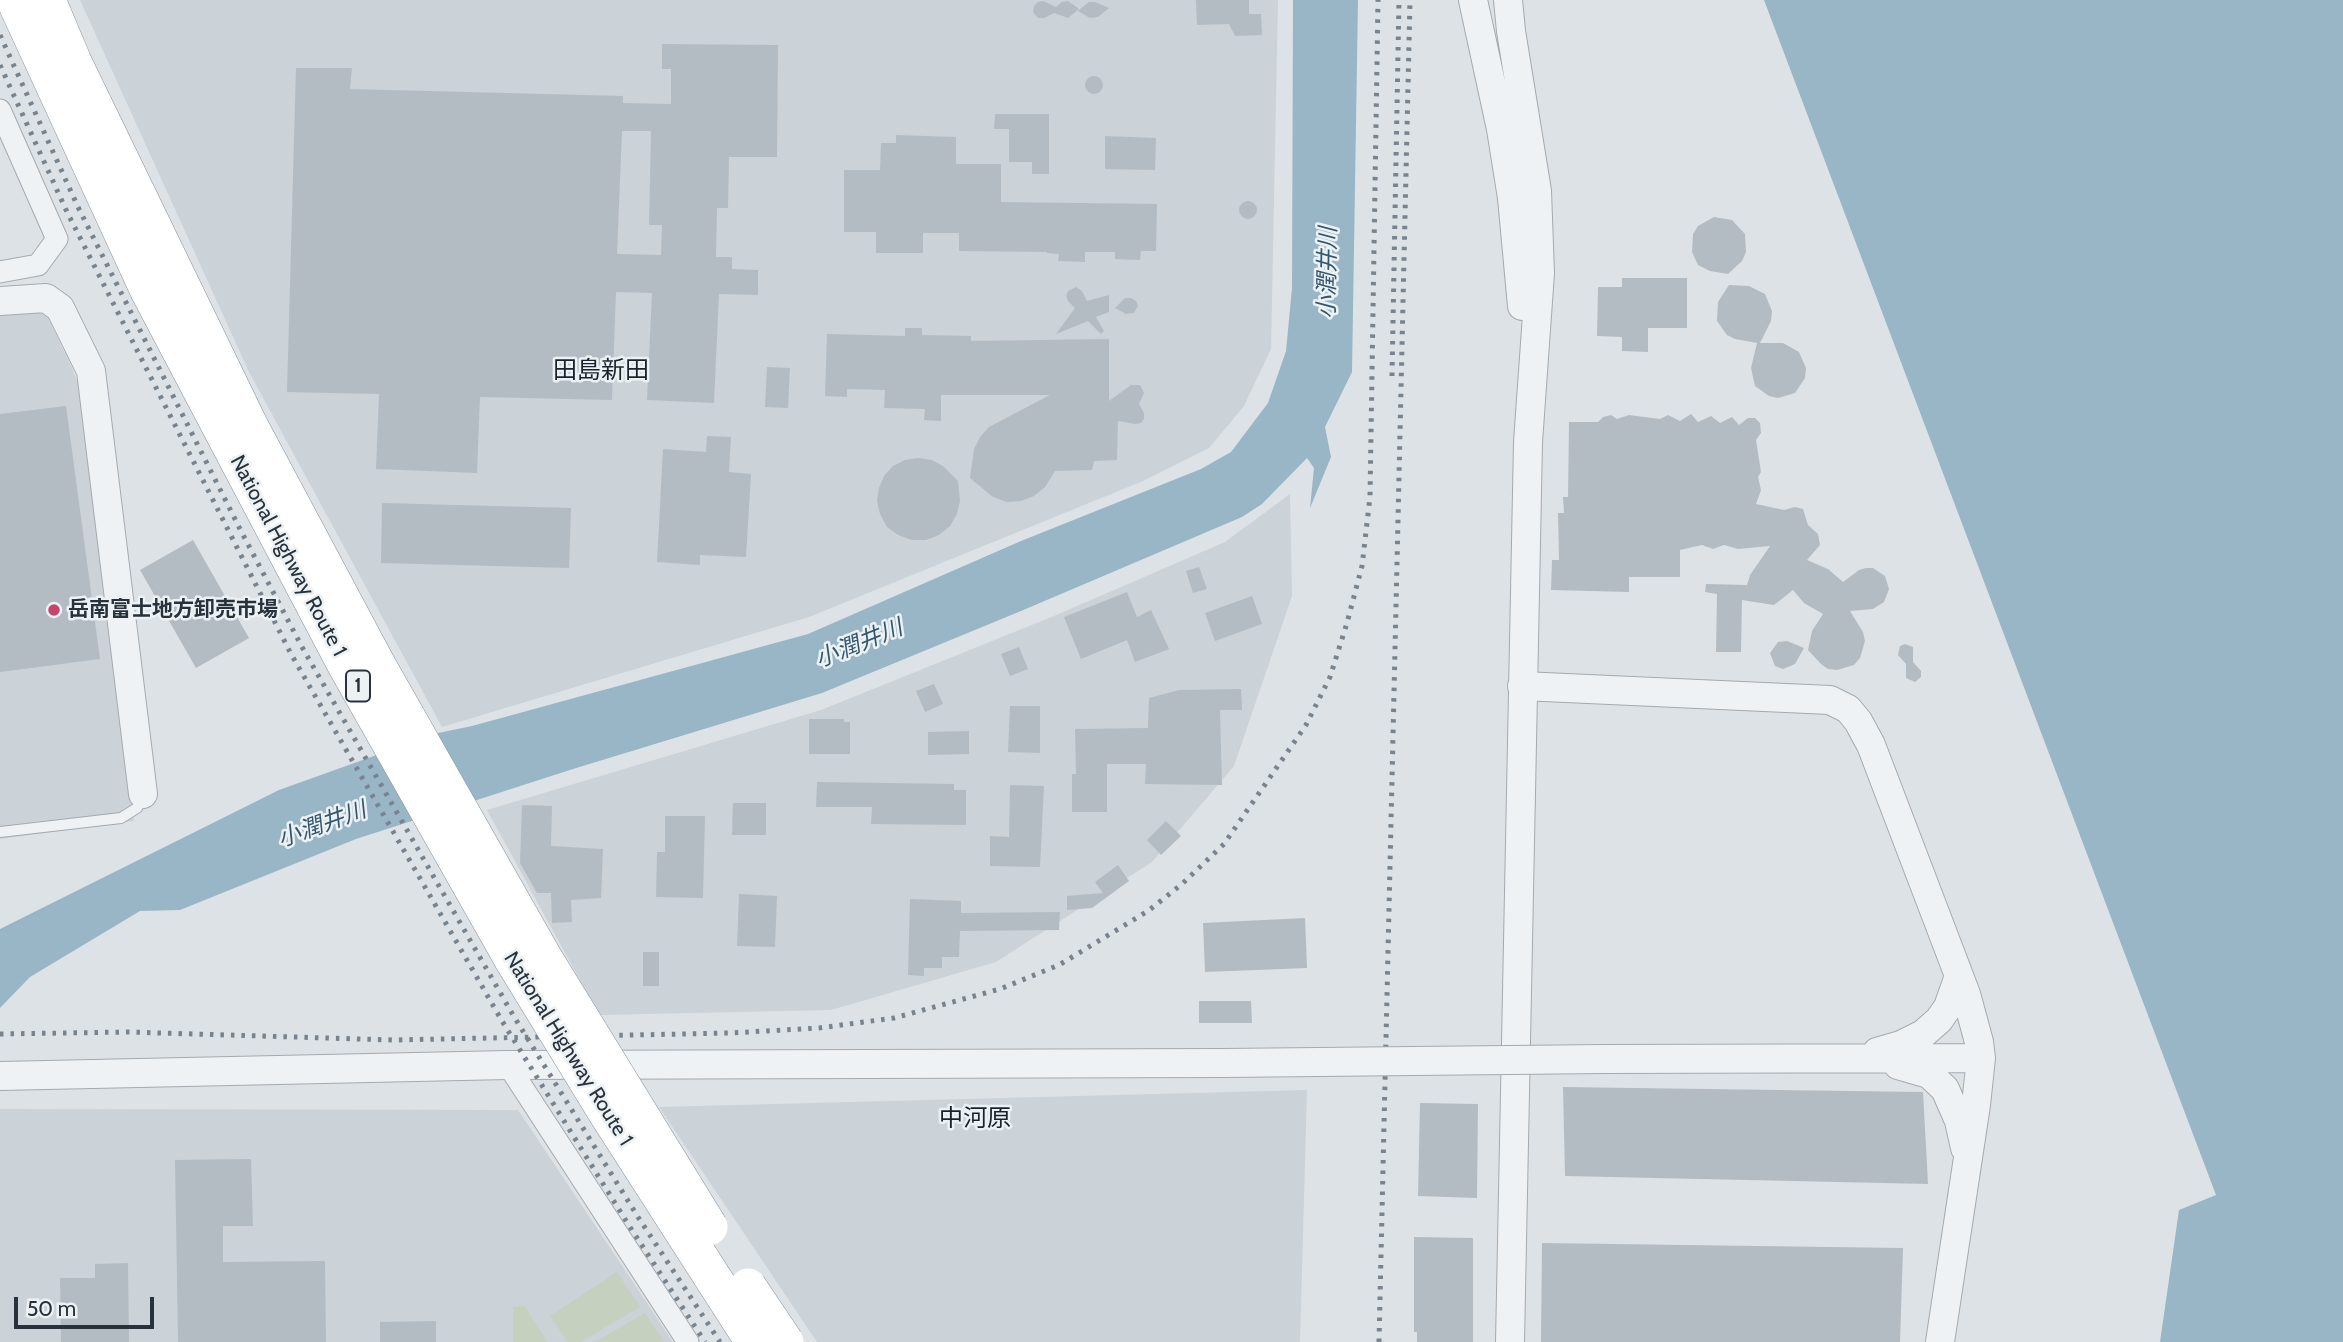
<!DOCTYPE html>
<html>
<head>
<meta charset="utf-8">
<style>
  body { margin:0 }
  #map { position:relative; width:2343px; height:1342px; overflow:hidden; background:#dde2e6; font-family:Cabin,sans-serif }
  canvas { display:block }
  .scale { position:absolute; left:14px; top:1297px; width:140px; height:32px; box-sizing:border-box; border:4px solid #27323c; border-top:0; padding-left:9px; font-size:21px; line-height:24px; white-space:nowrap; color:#27323c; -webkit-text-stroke:5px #ecf1f4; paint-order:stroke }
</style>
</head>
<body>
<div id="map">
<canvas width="2343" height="1342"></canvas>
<div class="scale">50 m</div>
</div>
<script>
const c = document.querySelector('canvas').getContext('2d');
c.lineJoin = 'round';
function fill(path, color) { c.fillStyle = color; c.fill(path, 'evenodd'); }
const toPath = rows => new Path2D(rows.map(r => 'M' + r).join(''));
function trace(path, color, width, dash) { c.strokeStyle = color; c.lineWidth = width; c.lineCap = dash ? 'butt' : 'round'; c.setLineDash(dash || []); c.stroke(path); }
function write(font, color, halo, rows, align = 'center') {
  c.font = font + ' Cabin,"Noto Sans JP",sans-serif'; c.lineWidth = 5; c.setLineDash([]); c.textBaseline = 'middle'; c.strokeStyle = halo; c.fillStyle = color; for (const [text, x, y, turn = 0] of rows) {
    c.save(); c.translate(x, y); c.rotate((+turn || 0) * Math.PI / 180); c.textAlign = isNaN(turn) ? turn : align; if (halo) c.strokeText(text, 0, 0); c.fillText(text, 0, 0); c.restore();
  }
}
const built = toPath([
  [80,0,1278,0,1271,349,1244,406,1209,448,1143,481,809,617,442,727,249,372],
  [34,311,47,316,72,368,84,399,134,821,0,839,0,314],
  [1290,494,1292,596,1234,766,1152,862,996,962,831,1010,599,1015,487,810,821,710,1054,616,1225,542],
  [1307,1090,1300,1342,817,1342,659,1107],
  [0,1109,518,1110,673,1342,0,1342]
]);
const green = toPath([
  [617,1272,640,1307,580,1342,568,1342,550,1316],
  [525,1306,547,1342,513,1342,513,1307],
  [645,1313,664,1342,595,1342]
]);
const water = toPath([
  [1293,0,1358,0,1352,372,1325,427,1331,457,1310,508,1314,468,1307,458,1262,504,1242,517,1021,611,822,693,573,769,356,839,180,910,140,911,30,977,0,1008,0,929,279,790,438,733,472,726,808,634,1021,541,1201,469,1231,452,1268,403,1286,351,1292,288],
  [1764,0,2343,0,2343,1342,2160,1342,2179,1210,2216,1195]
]);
const building = toPath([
  [1196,0,1249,0,1249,14,1261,14,1262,35,1235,36,1229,24,1197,25],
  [1043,1,1056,7,1062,2,1068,1,1079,9,1068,18,1054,13,1044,18,1038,18,1033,12,1034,6,1038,2],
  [1089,2,1095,2,1109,8,1098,17,1090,18,1078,11],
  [662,44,778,45,777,157,729,157,728,208,717,208,716,257,732,257,732,269,758,270,758,295,719,294,714,403,647,400,652,293,616,292,612,400,480,397,477,473,376,469,379,394,287,392,296,68,352,68,350,89,623,96,623,103,671,104,671,69,662,69],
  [622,131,651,131,649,225,662,225,661,255,617,254],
  '1085 85a9 9 0 1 1 18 0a9 9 0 1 1-18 0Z',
  [995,114,1049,114,1049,174,1032,174,1032,162,1009,162,1009,129,994,129],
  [896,135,956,137,956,164,1001,164,1001,202,1157,204,1156,251,1141,251,1140,260,1115,259,1115,252,1085,252,1085,262,1058,261,1059,254,1047,253,1047,252,959,251,959,233,923,233,923,253,876,253,876,232,844,232,844,170,880,170,881,143,896,143],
  [1105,136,1156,138,1155,170,1105,169],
  '1239 210a9 9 0 1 1 18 0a9 9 0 1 1-18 0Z',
  [1714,217,1732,220,1745,234,1746,252,1742,261,1728,274,1710,271,1698,265,1692,252,1693,234,1698,226],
  [1622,278,1687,278,1687,328,1648,328,1648,352,1622,351,1622,337,1597,336,1598,287,1622,287],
  [1729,285,1749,286,1765,294,1772,311,1771,321,1760,343,1783,343,1799,352,1806,368,1805,378,1795,393,1778,398,1769,396,1755,386,1751,368,1757,343,1735,339,1727,335,1717,321,1718,302],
  [1076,287,1082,291,1087,301,1109,295,1109,312,1096,317,1104,331,1101,334,1088,321,1056,334,1075,308,1068,301,1066,296,1068,291],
  [1125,298,1131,298,1136,301,1138,306,1134,313,1126,314,1115,308],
  [905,328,922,328,922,335,971,336,971,341,1109,339,1109,401,1131,385,1140,385,1144,393,1139,404,1144,413,1144,419,1141,423,1135,424,1118,421,1117,460,1094,461,1092,470,1055,471,1045,487,1034,496,1021,501,1007,502,993,497,970,478,974,449,980,437,989,427,1050,395,941,395,941,421,924,420,925,409,884,408,885,390,847,389,847,397,825,396,827,334,905,336],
  [767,367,790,368,788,408,765,407],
  [66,406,100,659,0,672,0,414],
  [1691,414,1698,422,1711,416,1720,423,1732,417,1739,425,1748,418,1755,418,1760,423,1761,433,1756,440,1761,472,1758,477,1761,490,1756,504,1784,510,1795,507,1803,509,1808,525,1818,534,1820,545,1807,560,1828,569,1843,582,1859,570,1866,568,1873,568,1885,576,1889,589,1884,602,1873,609,1850,611,1863,632,1865,641,1860,658,1854,665,1837,670,1828,669,1821,664,1808,650,1812,631,1823,614,1804,603,1793,590,1774,605,1742,600,1741,652,1716,652,1717,594,1705,592,1706,584,1747,585,1750,575,1770,546,1738,549,1724,545,1713,549,1702,545,1680,550,1680,577,1629,577,1629,592,1551,590,1552,560,1559,560,1558,513,1564,513,1563,497,1568,497,1569,422,1598,422,1603,417,1611,415,1617,419,1629,415,1660,419,1668,415,1680,421],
  [707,436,731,437,729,472,751,474,746,557,700,555,700,565,657,562,663,449,706,452],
  [918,458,932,460,943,466,958,481,960,501,957,514,950,526,939,535,926,540,912,540,898,535,887,527,880,514,877,501,879,488,884,476,893,466,905,460],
  [382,503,571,508,569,568,381,563],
  [193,540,249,638,196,668,140,570],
  [1199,567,1207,589,1193,593,1186,571],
  [1127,592,1137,617,1151,610,1169,649,1135,662,1127,640,1081,659,1064,617],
  [1252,596,1262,624,1215,641,1205,613],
  [1787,641,1804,648,1795,664,1783,669,1775,666,1770,653,1778,642],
  [1905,644,1913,647,1913,662,1921,671,1921,677,1915,682,1906,678,1906,664,1898,655,1900,646],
  [1019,647,1028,669,1010,676,1001,654],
  [934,684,943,704,925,712,916,691],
  [1241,689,1242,710,1220,710,1222,785,1145,784,1146,764,1107,764,1107,812,1072,812,1072,774,1076,774,1075,729,1148,728,1149,698,1179,690],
  [1010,706,1040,706,1040,753,1008,752],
  [809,719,844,719,844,722,850,722,850,754,809,754],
  [969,731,969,754,928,755,928,732],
  [817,782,954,784,954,790,966,790,966,825,871,824,872,807,816,807],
  [1010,785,1044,786,1040,867,990,866,990,836,1009,837],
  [733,803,766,803,766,835,732,835],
  [522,805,552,806,551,846,603,849,601,898,571,900,572,922,552,923,551,893,537,893,520,863],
  [665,816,705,816,703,898,656,897,657,852,665,852],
  [1166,821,1181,836,1161,855,1147,840],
  [1118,865,1129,881,1092,908,1067,910,1067,896,1103,893,1095,882],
  [739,894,777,896,775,947,737,946],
  [910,899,961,901,961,913,1060,912,1059,930,960,931,959,957,942,957,942,968,924,968,924,976,908,975],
  [1305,918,1307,968,1205,972,1203,923],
  [643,952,659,952,659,986,643,986],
  [1199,1001,1251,1001,1252,1023,1199,1023],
  [1563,1087,1923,1092,1928,1184,1565,1176],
  [1420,1103,1478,1104,1477,1198,1418,1196],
  [251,1159,253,1226,223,1226,223,1262,325,1261,326,1342,178,1342,175,1160],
  [1414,1237,1473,1238,1473,1342,1417,1342,1417,1332,1414,1332],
  [1542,1243,1903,1248,1900,1342,1541,1342],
  [128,1263,129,1342,61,1342,60,1278,95,1278,95,1264],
  [436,1321,436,1342,380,1342,380,1322]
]);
const service = toPath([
  [0,832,121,818,137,808,143,796]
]);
const minor = toPath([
  [0,110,57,239,38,265,0,272],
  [508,1065,688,1342]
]);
const tertiary = toPath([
  [1473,0,1501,129,1512,198,1522,306],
  [1508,0,1511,31,1537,191,1540,273,1528,442,1510,1342],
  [0,301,46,298,60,308,91,371,143,794],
  [1522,686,1830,700,1848,709,1858,721,1871,745,1966,994,1979,1042,1981,1058,1976,1105,1940,1342],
  [1877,1052,1901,1045,1923,1034,1939,1020,1948,1007,1959,976],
  [1605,1059,1981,1058],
  [1898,1065,1929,1074,1945,1089,1959,1121,1965,1148],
  [0,1076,508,1065,1223,1063]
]);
const rail = toPath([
  [0,35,78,207,241,531,302,647,513,1015,638,1217,720,1342],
  [0,65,67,212,291,654,502,1021,628,1224,705,1342],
  [1392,376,1399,0],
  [0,1034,128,1032,393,1040,730,1033,819,1028,894,1018,1000,989,1059,965,1148,911,1182,884,1224,844,1306,725,1330,677,1347,623,1362,566,1370,497,1378,0],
  [1379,1342,1410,0]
]);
const tertiaryBridge = toPath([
  [1223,1063,1605,1059]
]);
const trunkBridge = toPath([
  [15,0,149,291,346,665,512,958,607,1113,754,1342],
  [47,0,73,62,250,427,377,665,543,957,709,1227],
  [748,1287,785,1342]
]);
const markers = [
  [54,610,7,"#c9446d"]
];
const shields = [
  [358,686,24]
];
const shieldNames = [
  ["1",358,686]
];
const streetNames = [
  ["National Highway Route 1",288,556,62],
  ["National Highway Route 1",568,1049,58]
];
const poiNames = [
  ["岳南富士地方卸売市場",68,610]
];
const waterNames = [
  ["小潤井川",1328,273,-89],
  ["小潤井川",859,644,-22],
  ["小潤井川",322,825,-20]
];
const quarterNames = [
  ["田島新田",601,371],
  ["中河原",975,1119]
];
fill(built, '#cbd2d8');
fill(green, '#c6d0be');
fill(water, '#99b6c6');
fill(building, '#b4bcc3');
trace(service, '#a3aab0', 12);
trace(minor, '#a3aab0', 23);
trace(tertiary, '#a3aab0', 30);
trace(service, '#eff2f5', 10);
trace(minor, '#eff2f5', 21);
trace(tertiary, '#eff2f5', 28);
trace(rail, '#77848f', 5, [3.5, 7]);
trace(tertiaryBridge, '#a3aab0', 30, []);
trace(trunkBridge, '#85929c', 38, []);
trace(tertiaryBridge, '#eff2f5', 28);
trace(trunkBridge, '#fff', 37);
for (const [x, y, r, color] of markers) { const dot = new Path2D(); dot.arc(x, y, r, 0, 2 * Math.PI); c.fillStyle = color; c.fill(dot); trace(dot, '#ecf1f4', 2.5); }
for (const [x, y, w] of shields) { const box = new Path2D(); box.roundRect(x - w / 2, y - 15.5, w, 31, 5); c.fillStyle = '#ecf1f4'; c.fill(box); trace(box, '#27323c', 2); }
write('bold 19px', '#27323c', null, shieldNames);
write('21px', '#27323c', '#ecf1f4', streetNames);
write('bold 21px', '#27323c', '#ecf1f4', poiNames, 'left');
write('italic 23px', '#33576f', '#ecf1f4', waterNames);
write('24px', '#19232d', '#ecf1f4', quarterNames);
</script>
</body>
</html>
